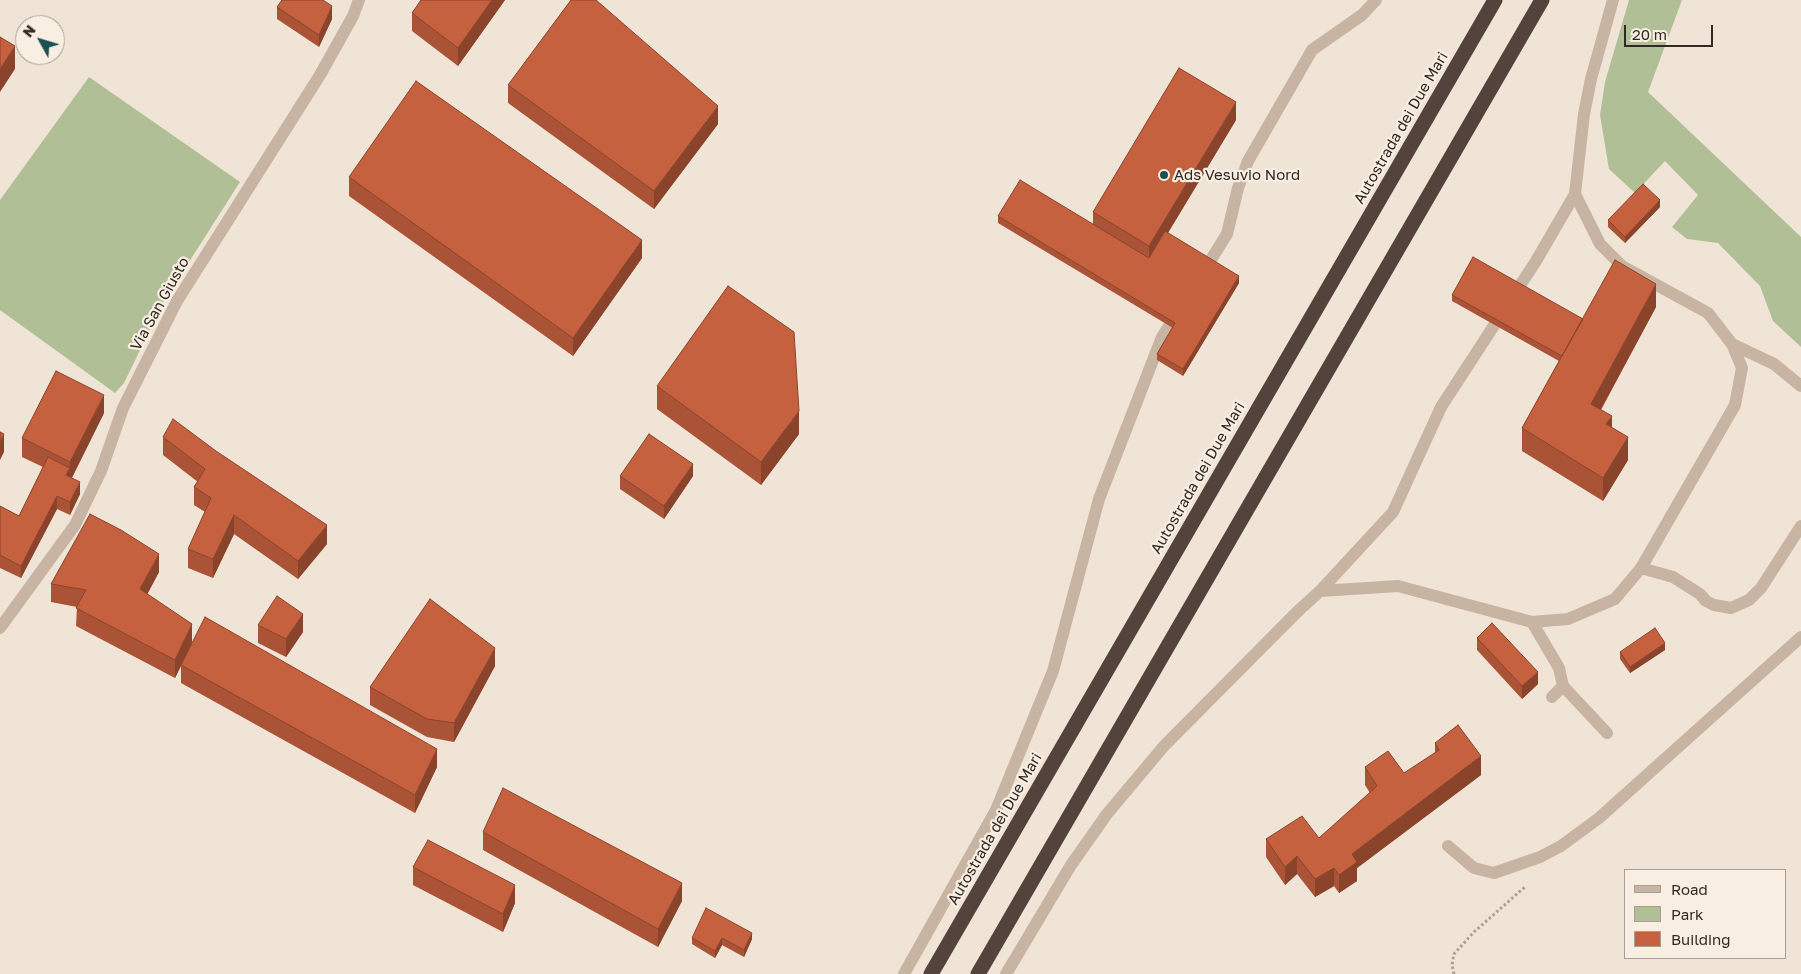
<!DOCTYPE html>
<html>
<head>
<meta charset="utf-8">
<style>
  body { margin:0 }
  #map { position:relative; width:1801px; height:974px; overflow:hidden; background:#f0e4d6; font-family:"Golos Text",sans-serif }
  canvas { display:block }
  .legend { position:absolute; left:1624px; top:869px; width:162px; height:90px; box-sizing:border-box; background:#f8eee2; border:1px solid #a99f96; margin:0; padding:6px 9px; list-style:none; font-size:15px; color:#322925 }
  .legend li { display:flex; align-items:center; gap:10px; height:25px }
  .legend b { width:25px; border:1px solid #a99f96 }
  .north { position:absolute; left:15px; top:15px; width:50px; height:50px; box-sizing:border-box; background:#f8eee2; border:1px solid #a99f96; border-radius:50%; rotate:309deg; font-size:14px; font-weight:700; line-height:20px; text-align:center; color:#322925 }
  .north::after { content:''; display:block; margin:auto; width:18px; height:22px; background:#1b4f53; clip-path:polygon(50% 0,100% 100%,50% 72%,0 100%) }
  .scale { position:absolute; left:1624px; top:25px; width:89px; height:22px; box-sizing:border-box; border:2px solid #322925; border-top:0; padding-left:6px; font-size:15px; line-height:18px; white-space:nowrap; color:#322925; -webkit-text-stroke:4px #f8eee2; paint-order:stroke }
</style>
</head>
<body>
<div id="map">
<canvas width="1801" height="974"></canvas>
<ul class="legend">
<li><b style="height:6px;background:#c8b4a2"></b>Road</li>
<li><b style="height:14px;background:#b1bf96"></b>Park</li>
<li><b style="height:14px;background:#c6613f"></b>Building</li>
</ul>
<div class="north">N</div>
<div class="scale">20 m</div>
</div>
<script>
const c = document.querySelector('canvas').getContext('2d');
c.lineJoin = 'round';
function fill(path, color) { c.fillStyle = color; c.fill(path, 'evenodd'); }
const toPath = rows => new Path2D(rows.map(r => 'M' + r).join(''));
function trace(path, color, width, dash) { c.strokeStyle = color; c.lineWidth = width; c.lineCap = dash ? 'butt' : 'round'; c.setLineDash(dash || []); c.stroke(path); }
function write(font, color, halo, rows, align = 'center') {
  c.font = font + ' "Golos Text",sans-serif'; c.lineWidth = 4.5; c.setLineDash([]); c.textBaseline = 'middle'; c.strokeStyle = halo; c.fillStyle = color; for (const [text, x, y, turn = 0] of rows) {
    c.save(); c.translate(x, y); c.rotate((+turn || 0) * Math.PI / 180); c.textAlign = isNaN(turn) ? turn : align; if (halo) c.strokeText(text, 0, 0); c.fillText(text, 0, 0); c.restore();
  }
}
const green = toPath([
  [1629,0,1682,0,1648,92,1801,237,1801,347,1773,321,1760,286,1718,243,1687,239,1672,227,1698,195,1665,161,1635,193,1609,169,1600,115,1605,82],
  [89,77,240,182,164,301,124,383,115,393,0,310,0,200]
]);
const path = toPath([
  [1454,974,1452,965,1454,954,1474,932,1526,886]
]);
const minor = toPath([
  [1202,274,1227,234,1238,188,1248,161,1312,50,1362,15,1376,0],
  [1732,344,1774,364,1801,386],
  [1641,568,1673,577,1700,594,1706,601,1714,605,1731,608,1749,600,1761,588,1801,526],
  [1320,591,1398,586,1532,622,1568,619,1615,599,1641,568,1735,405,1742,368,1732,344,1708,313,1622,266,1600,244,1575,194],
  [1532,622,1559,668,1563,686,1607,733],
  [0,628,75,525,101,471,123,408,177,301,320,75,353,16,359,0],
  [1552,697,1563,686],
  [1448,846,1474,868,1494,873,1540,857,1561,846,1599,818,1801,637],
  [904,974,996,810,1053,671,1099,499,1162,337,1178,312],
  [1006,974,1071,865,1107,814,1164,746,1297,612,1320,591,1393,512,1441,407,1536,261,1575,194,1584,114,1591,79,1613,0]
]);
const highway = toPath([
  [931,974,1495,0],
  [978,974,1542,0]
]);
const wall = toPath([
  [505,0,458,66,412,31,412,13],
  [277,7,332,19,319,47,277,19],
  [508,85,718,124,654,209,508,103],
  [1236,120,1168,233,1239,283,1183,376,1157,360,1157,354,1173,328,998,223,998,216,1093,224,1093,212],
  [349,177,642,258,573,356,349,196],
  [1660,207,1625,243,1608,227,1608,220],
  [1452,295,1583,319,1656,307,1601,410,1612,428,1628,460,1603,501,1522,451,1522,428,1559,361,1452,301],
  [657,386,799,434,761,485,657,409],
  [104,413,72,478,80,494,70,515,57,509,21,578,0,568,0,506,19,516,43,467,22,457,22,438],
  [163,437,327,544,298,579,234,534,213,578,188,568,188,549,205,512,194,505,194,487,198,482,163,455],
  [620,476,693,476,664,519,620,489],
  [159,572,147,594,192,642,437,767,415,813,181,683,181,666,175,678,76,626,77,607,51,602,51,584],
  [258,625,303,632,286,657,258,643],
  [1477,638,1538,684,1522,699,1477,650],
  [1665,650,1630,673,1620,659,1620,652],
  [495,666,454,742,427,737,370,705,370,687],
  [1435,743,1481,775,1357,868,1357,881,1339,893,1334,886,1315,897,1297,874,1285,885,1266,857,1266,839,1319,838,1370,793,1365,785,1365,767,1404,773,1435,753],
  [483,832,682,901,658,947,483,850],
  [413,867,515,903,503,932,413,885],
  [692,938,752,939,744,957,722,945,715,958,692,944]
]);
const shadedWall = toPath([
  [492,0,505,0,458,66,458,48],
  [332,6,332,19,319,47,319,35],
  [15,46,15,69,0,92,0,69],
  [1236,102,1236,120,1149,264,1149,246],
  [718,106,718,124,654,209,654,191],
  [1660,200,1660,207,1625,243,1625,237],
  [642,240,642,258,573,356,573,338],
  [1239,276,1239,283,1183,376,1183,369],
  [1656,284,1656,307,1591,427,1591,404],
  [104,395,104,413,70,481,66,475,70,468,70,462],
  [799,411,799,434,761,485,761,462],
  [1612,416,1612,440,1606,424],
  [4,434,4,452,0,460,0,442],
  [1628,437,1628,460,1603,501,1603,478],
  [693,464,693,476,664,519,664,506],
  [80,482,80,494,70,515,70,502],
  [57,496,57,509,21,578,21,566],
  [234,515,234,534,213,578,213,559],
  [327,525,327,544,298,579,298,561],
  [159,554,159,572,140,608,140,589],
  [303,614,303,632,286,657,286,639],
  [192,624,192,642,175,678,175,660],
  [1665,643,1665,650,1630,673,1630,667],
  [495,648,495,666,454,742,454,723],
  [1538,672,1538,684,1522,699,1522,686],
  [437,749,437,767,415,813,415,795],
  [1481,756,1481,775,1357,868,1357,881,1339,893,1339,875,1352,854],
  [1297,856,1297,874,1285,885,1285,867],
  [1334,868,1334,886,1315,897,1315,879],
  [682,883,682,901,658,947,658,929],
  [515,885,515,903,503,932,503,914],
  [752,933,752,939,744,957,744,950],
  [722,938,722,945,715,958,715,951]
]);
const building = toPath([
  [282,0,323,0,332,6,319,35,277,7,282,0],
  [421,0,492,0,458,48,412,13,421,0],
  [571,0,596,0,718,106,654,191,508,85,571,0],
  [0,37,15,46,0,69,0,37],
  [1179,68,1236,102,1149,246,1093,212,1179,68],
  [416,81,642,240,573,338,349,177,416,81],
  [1020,180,1149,258,1165,231,1239,276,1183,369,1157,354,1175,323,998,216,1020,180],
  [1643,184,1660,200,1625,237,1608,220,1643,184],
  [1473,257,1583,319,1562,356,1452,295,1473,257],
  [1615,260,1656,284,1591,404,1612,416,1606,424,1628,437,1603,478,1522,428,1615,260],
  [728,286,794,332,799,411,761,462,657,386,728,286],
  [56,371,104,395,70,462,22,438,56,371],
  [173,419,216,451,327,525,298,561,234,515,213,559,188,549,211,498,194,487,205,469,163,437,173,419],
  [0,432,4,434,0,442,0,432],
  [649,434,693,464,664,506,620,476,649,434],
  [48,457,70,468,66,475,80,482,70,502,57,496,21,566,0,555,0,506,19,516,48,457],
  [90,514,121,530,159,554,140,589,192,624,175,660,76,608,86,590,51,584,90,514],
  [277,596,303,614,286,639,258,625,277,596],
  [430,599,495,648,454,723,427,719,370,687,430,599],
  [205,617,437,749,415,795,181,665,205,617],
  [1492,623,1538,672,1522,686,1477,638,1492,623],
  [1655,628,1665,643,1630,667,1620,652,1655,628],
  [1458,725,1481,756,1352,854,1357,862,1339,875,1334,868,1315,879,1297,856,1285,867,1266,839,1302,816,1319,838,1377,786,1365,767,1388,751,1404,773,1439,750,1435,743,1458,725],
  [503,788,682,883,658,929,483,832,503,788],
  [428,840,515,885,503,914,413,867,428,840],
  [706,908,752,933,744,950,722,938,715,951,692,938,706,908]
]);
const markers = [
  [1164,175,5,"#1b4f53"]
];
const streetNames = [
  ["Autostrada dei Due Mari",1401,128,-60],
  ["Via San Giusto",160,304,-61],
  ["Autostrada dei Due Mari",1198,478,-60],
  ["Autostrada dei Due Mari",995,829,-60]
];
const poiNames = [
  ["Ads Vesuvio Nord",1174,175]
];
fill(green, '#b1bf96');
trace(path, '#b39e8d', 3, [2.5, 2.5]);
trace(minor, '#c8b4a2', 12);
trace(highway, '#54433c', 15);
fill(wall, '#aa5336');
fill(shadedWall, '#8b442c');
fill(building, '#c6613f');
trace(building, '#8b442c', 1);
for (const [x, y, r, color] of markers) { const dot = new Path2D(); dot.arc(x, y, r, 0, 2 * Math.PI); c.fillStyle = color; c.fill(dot); trace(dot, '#f8eee2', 2); }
write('15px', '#322925', '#f8eee2', streetNames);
write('15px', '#322925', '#f8eee2', poiNames, 'left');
</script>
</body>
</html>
